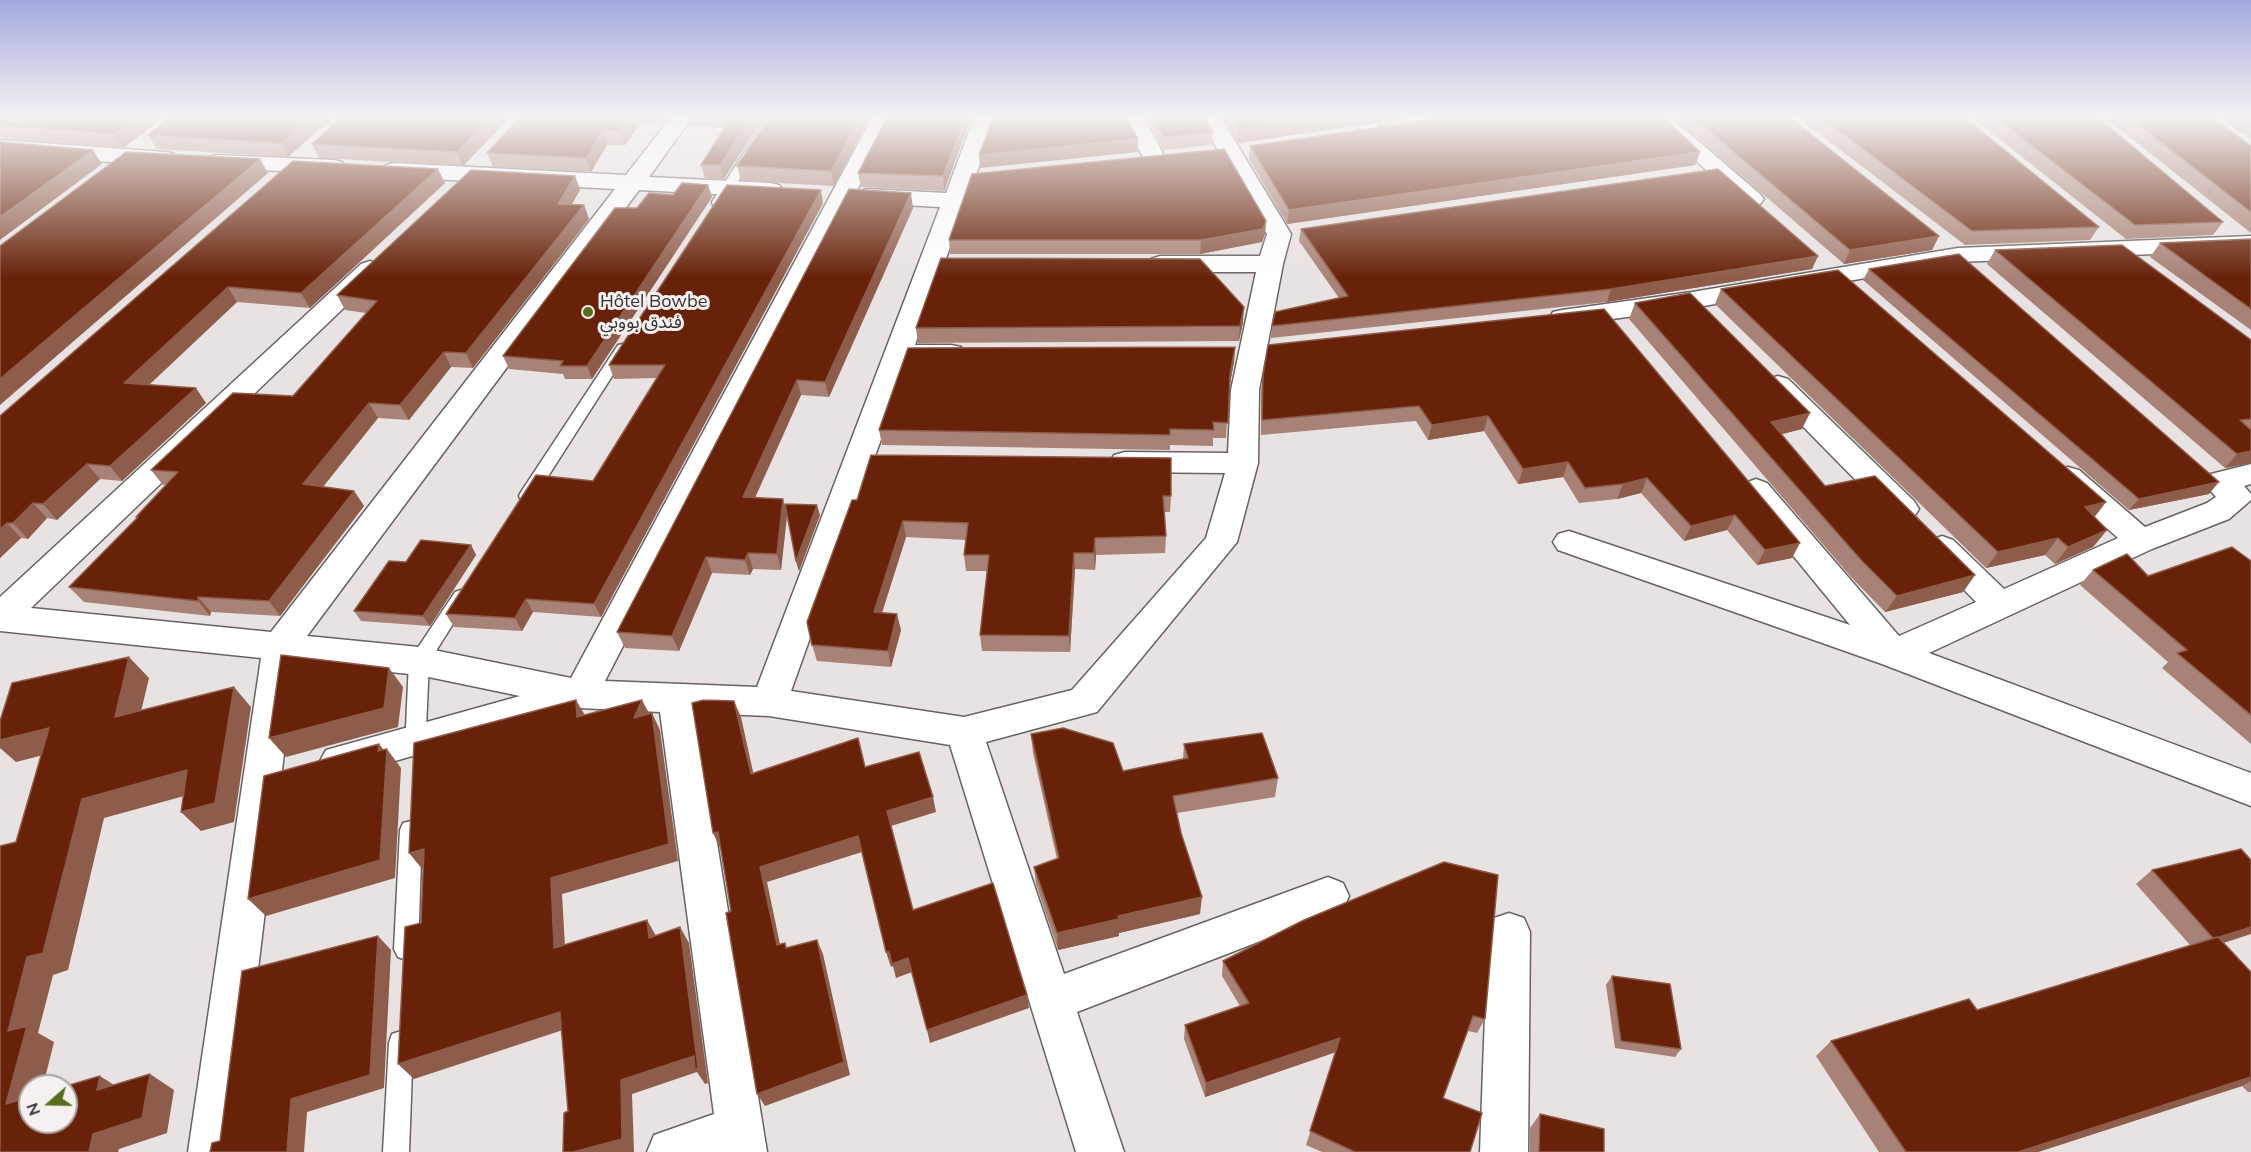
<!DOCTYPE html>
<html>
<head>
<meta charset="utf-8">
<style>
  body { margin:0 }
  #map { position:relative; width:2251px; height:1152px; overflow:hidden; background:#e9e2e2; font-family:Mulish,sans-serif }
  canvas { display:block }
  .north { position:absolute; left:18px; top:1074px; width:60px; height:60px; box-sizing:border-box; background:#f6f0f0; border:2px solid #aaa5a5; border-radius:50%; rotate:250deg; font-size:16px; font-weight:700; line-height:24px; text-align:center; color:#373434 }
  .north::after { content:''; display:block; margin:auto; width:21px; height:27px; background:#576d1c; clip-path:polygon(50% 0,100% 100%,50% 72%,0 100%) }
</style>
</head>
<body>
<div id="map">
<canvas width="2251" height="1152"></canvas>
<div class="north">N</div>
</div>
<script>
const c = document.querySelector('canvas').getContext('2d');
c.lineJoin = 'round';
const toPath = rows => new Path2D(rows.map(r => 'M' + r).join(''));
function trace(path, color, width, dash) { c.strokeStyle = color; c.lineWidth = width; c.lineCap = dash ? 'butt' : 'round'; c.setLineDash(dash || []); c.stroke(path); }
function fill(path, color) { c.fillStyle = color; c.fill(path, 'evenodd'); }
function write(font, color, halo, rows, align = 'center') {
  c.font = font + ' Mulish,"Noto Sans Arabic",sans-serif'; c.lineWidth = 6; c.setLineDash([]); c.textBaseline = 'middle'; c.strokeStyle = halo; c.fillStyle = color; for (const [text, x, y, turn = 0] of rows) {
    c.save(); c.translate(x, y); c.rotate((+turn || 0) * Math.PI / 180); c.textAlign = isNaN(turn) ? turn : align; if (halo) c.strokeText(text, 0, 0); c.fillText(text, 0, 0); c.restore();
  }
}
const lane = toPath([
  [768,116,780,116,723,205,713,205,712,202,768,116],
  [623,344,630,348,533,500,521,500,519,496,521,492,618,345,623,344],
  [461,590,467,592,470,597,429,662,425,749,422,755,415,757,408,755,405,749,409,661,455,592,461,590],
  [411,821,419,823,422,830,418,949,414,957,406,960,398,957,394,949,400,830,403,823,411,821],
  [401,1031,410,1034,413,1043,409,1152,383,1152,389,1043,392,1034,401,1031]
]);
const street = toPath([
  [672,116,693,116,649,177,771,183,779,185,783,190,779,195,771,197,639,190,307,636,419,647,571,678,873,116,895,116,605,681,757,687,940,207,867,203,859,201,855,196,859,191,867,189,946,193,975,116,997,116,915,345,951,345,961,347,965,353,961,359,951,361,909,361,791,691,964,717,1072,690,1206,538,1225,473,1125,472,1114,469,1110,462,1114,455,1125,452,1228,453,1231,390,1256,272,1160,272,1151,269,1147,264,1151,259,1160,256,1260,256,1267,234,1198,116,1220,116,1291,234,1283,264,1259,390,1258,463,1237,542,1097,712,986,742,1064,974,1328,877,1343,883,1349,896,1343,909,1077,1012,1124,1152,1076,1152,950,745,769,716,696,713,767,1152,647,1152,654,1135,714,1114,660,712,580,708,339,777,326,772,320,761,326,750,520,696,419,675,295,662,236,1152,188,1152,261,658,0,631,0,597,361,264,370,261,379,264,383,269,379,274,31,608,271,632,615,189,394,177,386,175,383,170,386,165,394,163,626,175,672,116],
  [1122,116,1144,116,1166,160,1163,165,1147,165,1122,116],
  [1351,116,1372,116,1384,132,1381,137,1365,137,1351,116],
  [1646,116,1669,116,1760,194,1764,199,1760,204,1744,204,1646,116],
  [0,140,166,152,174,154,177,159,174,164,166,166,0,154,0,140],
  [217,155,334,160,342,162,345,167,342,172,334,174,209,167,206,162,209,157,217,155],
  [2251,236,2251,250,1958,262,1692,308,1562,326,1553,324,1549,318,1553,312,1562,310,1692,292,1958,248,2251,236],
  [1778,376,1788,379,1914,501,1919,509,1914,517,1903,520,1892,517,1768,391,1764,385,1768,379,1778,376],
  [2251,464,2251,484,2244,486,2251,494,2251,500,2229,519,2152,549,1929,653,2251,773,2251,806,1882,664,1558,550,1553,542,1558,534,1569,531,1850,625,1745,497,1741,490,1745,483,1756,479,1767,483,1899,636,1976,602,1931,556,1926,548,1931,540,1942,536,1953,540,2004,589,2118,538,2057,484,2053,477,2057,470,2068,467,2079,470,2145,527,2207,503,2216,497,2203,482,2207,475,2251,464],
  [1509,913,1524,918,1530,932,1528,1152,1480,1152,1488,932,1494,918,1509,913]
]);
const wall = toPath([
  [6,116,165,116,123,148,2,138,0,135,0,121],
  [334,116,288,157,157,149,148,135],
  [342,116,511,116,463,166,319,158,312,144],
  [521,116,670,116,662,125,640,124,625,145,607,145,591,172,493,167,487,153],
  [686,116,765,116,723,180,705,179,701,165,724,128,688,126],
  [770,116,870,116,834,186,741,181,737,166],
  [888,116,972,116,944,191,861,187,858,173],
  [1147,116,1204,116,1213,132,1212,145,1163,150],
  [1223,116,1421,116,1238,143],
  [1672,116,1788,116,1939,236,1932,250,1844,264],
  [1796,116,1963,116,2099,227,2090,240,1965,245],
  [1970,116,2096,116,2223,222,2213,235,2126,239],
  [2103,116,2210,116,2251,146,2251,233],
  [2217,116,2251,116,2251,139],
  [1250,146,1700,152,1695,165,1287,224,1249,159],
  [293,161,445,183,310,308,237,302,149,385,206,403,122,481,100,479,57,520,47,518,28,539,21,538,0,558,0,416],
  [575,176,580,190,572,204,584,205,589,219,473,368,451,367,409,420,378,418,323,487,354,491,364,506,280,616,211,612,210,616,84,602,69,587,137,519,136,517,166,485,163,485,151,470,293,396,366,313,345,310,337,295],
  [708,185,712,197,592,379,565,379,563,374,509,369,503,356,637,208,673,195],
  [823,203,601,617,533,612,522,631,454,627,446,614,593,481,657,378,614,379,609,365],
  [913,208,829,397,801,395,755,498,820,515,799,571,796,561,787,517,781,570,753,569,750,575,712,573,679,651,625,648,617,632],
  [1266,221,1265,234,1262,242,1200,254,950,254,949,240],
  [1301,229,1818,256,1812,269,1607,302,1271,338,1272,326,1339,298,1299,241],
  [2251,239,2251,330,2150,257,2160,243],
  [1995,250,2251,340,2251,463,2225,468,1987,264],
  [1869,269,2209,494,2129,510,1863,280],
  [1721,289,2106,502,2094,517,2107,530,2093,547,2055,564,2045,555,1986,568,1715,304],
  [1635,303,1802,429,1781,434,1825,486,1975,575,1963,592,1885,612,1851,577,1629,319],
  [1604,309,1792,558,1757,565,1727,530,1684,541,1641,493,1617,499,1579,503,1563,477,1518,484,1484,431,1428,440,1416,421,1261,435,1261,390,1263,375],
  [1243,322,1239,341,918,343,916,328],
  [1235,347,1234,362,1229,387,1226,438,1213,438,1213,446,1170,445,1170,450,882,445,879,430],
  [1171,496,1170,512,1164,512,1166,536,1165,553,1096,555,1095,570,1075,569,1070,652,982,651,980,635,987,571,966,571,964,555,966,540,906,537,882,613,901,630,891,667,817,661,812,645,852,500],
  [471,545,476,555,430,626,361,621,354,611],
  [2251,561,2251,744,2162,668,2168,662,2080,585,2093,570,2148,576],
  [1031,734,1123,771,1183,759,1184,744,1278,778,1275,797,1177,813,1200,914,1119,933,1119,936,1058,950,1036,884,1034,867,1057,859,1033,753],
  [2152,870,2224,943,2251,972,2251,1092,2248,1092,2242,1086,2038,1152,1879,1152,1816,1056,1831,1041,1977,1010,2190,945,2136,884],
  [1304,920,1485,1019,1477,1033,1468,1031,1443,1098,1470,1152,1322,1152,1306,1145,1336,1052,1205,1097,1184,1039,1185,1025,1240,1006,1222,976,1223,961],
  [1612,976,1681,1049,1675,1057,1615,1048,1606,985],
  [1540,1114,1604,1152,1530,1152,1530,1128]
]);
const shadedWall = toPath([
  [138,116,165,116,123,148,114,134],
  [311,116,334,116,288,157,281,143],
  [492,116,511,116,463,166,457,152],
  [631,116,637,116,640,124,625,145,620,131],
  [660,116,670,116,662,125],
  [753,116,765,116,723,180,720,165],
  [861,116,870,116,834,186,831,171],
  [966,116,972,116,944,191,943,176],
  [1334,116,1421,116,1238,143,1239,130],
  [602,131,607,145,591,172,586,158],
  [1138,139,1138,152,980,168,979,155],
  [93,150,102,164,0,240,0,217],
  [1700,152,1695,165,1287,224,1289,210],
  [260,159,268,173,0,405,0,379],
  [438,169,445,183,310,308,301,293],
  [575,176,580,190,563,219,558,204],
  [708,185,712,197,592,379,587,366],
  [821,190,823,203,601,617,594,604],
  [911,193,913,208,829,397,825,382],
  [584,205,589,219,473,368,466,353],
  [1266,221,1265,234,1262,242,1200,254,1201,240],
  [1939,236,1932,250,1844,264,1850,250],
  [1818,256,1812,269,1607,302,1611,289],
  [228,287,237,302,135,398,124,383],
  [1244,307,1243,322,1239,341,1240,326],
  [1235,347,1234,362,1229,390,1230,375],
  [444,352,451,367,409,420,400,405],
  [797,380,801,395,748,513,743,497],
  [196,388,206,403,122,481,110,466],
  [369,403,378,418,313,499,303,484],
  [1810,413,1802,429,1763,439,1771,422],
  [1488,416,1484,431,1428,440,1432,425],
  [2251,451,2251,463,2225,468,2237,454],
  [1568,462,1563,477,1518,484,1523,469],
  [87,464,100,479,57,520,43,504],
  [1647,478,1641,493,1617,499,1623,484],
  [2219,482,2209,494,2129,510,2139,499],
  [354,491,364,506,280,616,269,601],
  [783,499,787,514,781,570,777,554],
  [2106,502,2093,519,2085,507],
  [33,503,47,518,28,539,13,523],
  [817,505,820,515,799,571,796,561],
  [1735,515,1727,530,1684,541,1691,526],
  [903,521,906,537,877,628,874,612],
  [7,523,21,538,0,558,0,529],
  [2107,530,2093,547,2055,564,2068,547],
  [1095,538,1096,555,1095,570,1094,553],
  [2058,538,2045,555,1986,568,1998,552],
  [1800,543,1792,558,1757,565,1765,550],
  [471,545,476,555,430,626,423,616],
  [748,553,753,569,750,575,745,560],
  [1074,553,1075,569,1070,652,1069,636],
  [706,557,712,573,679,651,672,636],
  [1975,575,1963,592,1885,612,1897,596],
  [198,597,211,612,210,616,198,601],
  [526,599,533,612,522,631,515,618],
  [897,614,901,630,891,667,888,651],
  [129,657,149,678,135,737,115,717],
  [389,668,403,687,398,727,286,757,269,738],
  [234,687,251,707,234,822,201,831,181,812],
  [576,700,586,717,577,717],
  [642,700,651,717,634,718],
  [734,701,741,717,757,790,751,774],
  [652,713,660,730,678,861,562,894,566,964,554,948,551,878],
  [49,728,71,748,16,762,0,748,0,740],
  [379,744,387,754,387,749,401,768,395,878,266,916,248,899,378,751],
  [187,770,206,790,104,818,68,970,53,975,38,1033,54,1042,43,1086,30,1086,30,1117,6,1104,8,1031,27,957,82,799],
  [933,797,936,812,891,826,887,811],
  [718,832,725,847,720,848,713,833],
  [858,836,862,852,767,882,783,959,777,945,760,867],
  [424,849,423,870,409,853],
  [1202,897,1200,914,1119,933,1119,936,1058,950,1057,933,1118,916],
  [647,920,656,936,649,938],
  [680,927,689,943,708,1083,705,1084,697,1072,632,1094,634,1152,573,1152,621,1080],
  [2251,927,2251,934,2196,952,2213,939],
  [378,936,391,950,384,1088,307,1112,304,1152,287,1152,291,1099],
  [817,940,823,954,850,1075,765,1106,757,1094],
  [886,952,889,952,908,958,912,972,896,978,893,966,891,967],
  [1027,995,1029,1008,930,1043,927,1030],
  [560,1012,572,1027,414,1079,398,1064],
  [1340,1038,1336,1052,1205,1097,1206,1083],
  [150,1074,174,1090,167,1133,119,1149,118,1152,89,1152,93,1134],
  [100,1076,125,1092,97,1090],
  [2251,1077,2251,1081,2242,1086,2038,1152,2018,1152]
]);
const building = toPath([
  [6,116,138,116,114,134,0,125,0,121,6,116],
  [171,116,311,116,281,143,148,135,171,116],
  [342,116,492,116,457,152,312,144,342,116],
  [521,116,631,116,620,131,602,131,586,158,487,153,521,116],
  [732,116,753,116,720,165,701,165,732,116],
  [770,116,861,116,831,171,737,166,770,116],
  [888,116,966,116,943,176,858,173,888,116],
  [994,116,1126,116,1138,139,979,155,994,116],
  [1153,116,1204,116,1213,132,1164,137,1153,116],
  [1231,116,1334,116,1239,130,1231,116],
  [1458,116,1662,116,1700,152,1289,210,1250,146,1458,116],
  [1691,116,1788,116,1939,236,1850,250,1691,116],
  [1819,116,1963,116,2099,227,1972,231,1819,116],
  [1993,116,2096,116,2223,222,2135,225,1993,116],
  [2127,116,2210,116,2251,146,2251,212,2127,116],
  [2245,116,2251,116,2251,120,2245,116],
  [0,142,93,150,0,217,0,142],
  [1224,149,1266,221,1263,229,1201,240,949,240,972,174,1224,149],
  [126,152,260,159,0,379,0,246,126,152],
  [293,161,438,169,301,293,228,287,124,383,196,388,110,466,87,464,43,504,33,503,13,523,7,523,0,529,0,416,293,161],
  [1718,169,1818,256,1611,289,1272,326,1275,312,1348,296,1301,229,1718,169],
  [471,170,575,176,558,204,584,205,466,353,444,352,400,405,369,403,303,484,354,491,269,601,198,597,198,601,69,587,138,517,136,517,178,472,151,470,233,393,293,396,377,301,337,295,471,170],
  [682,183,708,185,587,366,560,366,563,361,503,356,615,208,637,208,649,193,673,195,682,183],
  [727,185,821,190,594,604,526,599,515,618,446,614,536,475,593,481,665,365,609,365,727,185],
  [849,189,911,193,825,382,797,380,743,497,783,499,777,554,748,553,745,560,706,557,672,636,617,632,849,189],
  [2251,239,2251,309,2160,243,2251,239],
  [2122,245,2251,340,2251,419,2240,420,2251,430,2251,451,2237,454,1995,250,2122,245],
  [1959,254,2219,482,2139,499,1869,269,1959,254],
  [941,258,1200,259,1244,307,1240,326,916,328,941,258],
  [1838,270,2106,502,2085,507,2107,530,2068,547,2058,538,1998,552,1721,289,1838,270],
  [1690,293,1810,413,1771,422,1825,486,1875,476,1975,575,1897,596,1862,561,1635,303,1690,293],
  [1604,309,1800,543,1765,550,1735,515,1691,526,1647,478,1623,484,1585,488,1568,462,1523,469,1488,416,1432,425,1419,406,1262,420,1263,375,1268,345,1604,309],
  [1235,347,1230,375,1228,423,1213,422,1214,430,1170,429,1170,435,879,430,908,348,1235,347],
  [871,455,1171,458,1171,496,1163,496,1166,536,1095,538,1094,553,1074,553,1069,636,980,635,989,555,964,555,968,523,903,521,874,612,897,614,888,651,812,645,807,622,852,500,857,500,871,455],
  [785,504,817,505,796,561,785,504],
  [421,540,471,545,423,616,354,611,389,561,406,562,421,540],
  [2232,547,2251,561,2251,715,2177,653,2187,650,2093,570,2127,554,2148,576,2232,547],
  [281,655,389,668,384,708,269,738,281,655],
  [129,657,115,717,234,687,215,803,181,812,187,770,82,799,43,953,27,957,8,1031,27,1026,6,1104,30,1097,30,1122,66,1122,66,1086,100,1076,97,1090,150,1074,142,1118,93,1134,89,1152,0,1152,0,846,16,842,49,728,0,740,0,721,12,683,129,657],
  [576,700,577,717,642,700,634,718,652,713,669,844,551,878,554,948,647,920,649,938,680,927,698,1068,695,1069,694,1056,621,1080,622,1139,573,1152,563,1152,564,1113,568,1111,560,1012,398,1064,405,927,421,923,424,849,409,853,414,743,576,700],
  [704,700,734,701,751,774,858,738,865,767,919,752,933,797,887,811,913,910,993,883,1027,995,927,1030,908,958,892,964,889,952,886,952,858,836,760,867,777,945,785,943,786,948,817,940,844,1062,757,1094,726,913,731,911,718,832,713,833,692,703,704,700],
  [1063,728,1113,743,1123,771,1188,758,1184,744,1262,733,1278,778,1173,796,1181,833,1202,897,1118,916,1119,919,1057,933,1034,867,1059,858,1031,734,1063,728],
  [379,744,378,751,387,749,380,860,248,899,264,776,379,744],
  [2241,849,2251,860,2251,927,2219,937,2218,937,2213,938,2152,870,2241,849],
  [1444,862,1498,875,1485,1019,1473,1016,1443,1098,1482,1113,1470,1152,1355,1152,1310,1131,1340,1038,1206,1083,1185,1025,1249,1003,1223,961,1304,920,1444,862],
  [378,936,370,1075,291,1099,287,1152,210,1152,212,1143,220,1141,242,971,378,936],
  [2218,937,2251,972,2251,1077,2018,1152,1906,1152,1831,1041,1969,999,1977,1010,2218,937],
  [1612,976,1670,984,1681,1049,1621,1041,1612,976],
  [1540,1114,1604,1129,1604,1152,1539,1152,1540,1114]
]);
const markers = [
  [588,312,6,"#576d1c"]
];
const farPoinames = [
  ["Hôtel Bowbe",600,302],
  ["فندق بووبي",600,323]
];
trace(lane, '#686363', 3);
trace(street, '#686363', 3);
fill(lane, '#fff');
fill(street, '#fff');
fill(wall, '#a88276');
fill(shadedWall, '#8e5c4a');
fill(building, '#672209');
trace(building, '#8e5c4a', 1.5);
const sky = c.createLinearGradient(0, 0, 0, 278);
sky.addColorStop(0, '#a3a9de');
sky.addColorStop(0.42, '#f5f2f2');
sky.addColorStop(1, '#f5f2f200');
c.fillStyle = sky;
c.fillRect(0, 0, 2251, 278);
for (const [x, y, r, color] of markers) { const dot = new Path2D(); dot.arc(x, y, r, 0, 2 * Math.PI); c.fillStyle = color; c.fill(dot); trace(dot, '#f6f0f0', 2); }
write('18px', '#373434', '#f6f0f0', farPoinames, 'left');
</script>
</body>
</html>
